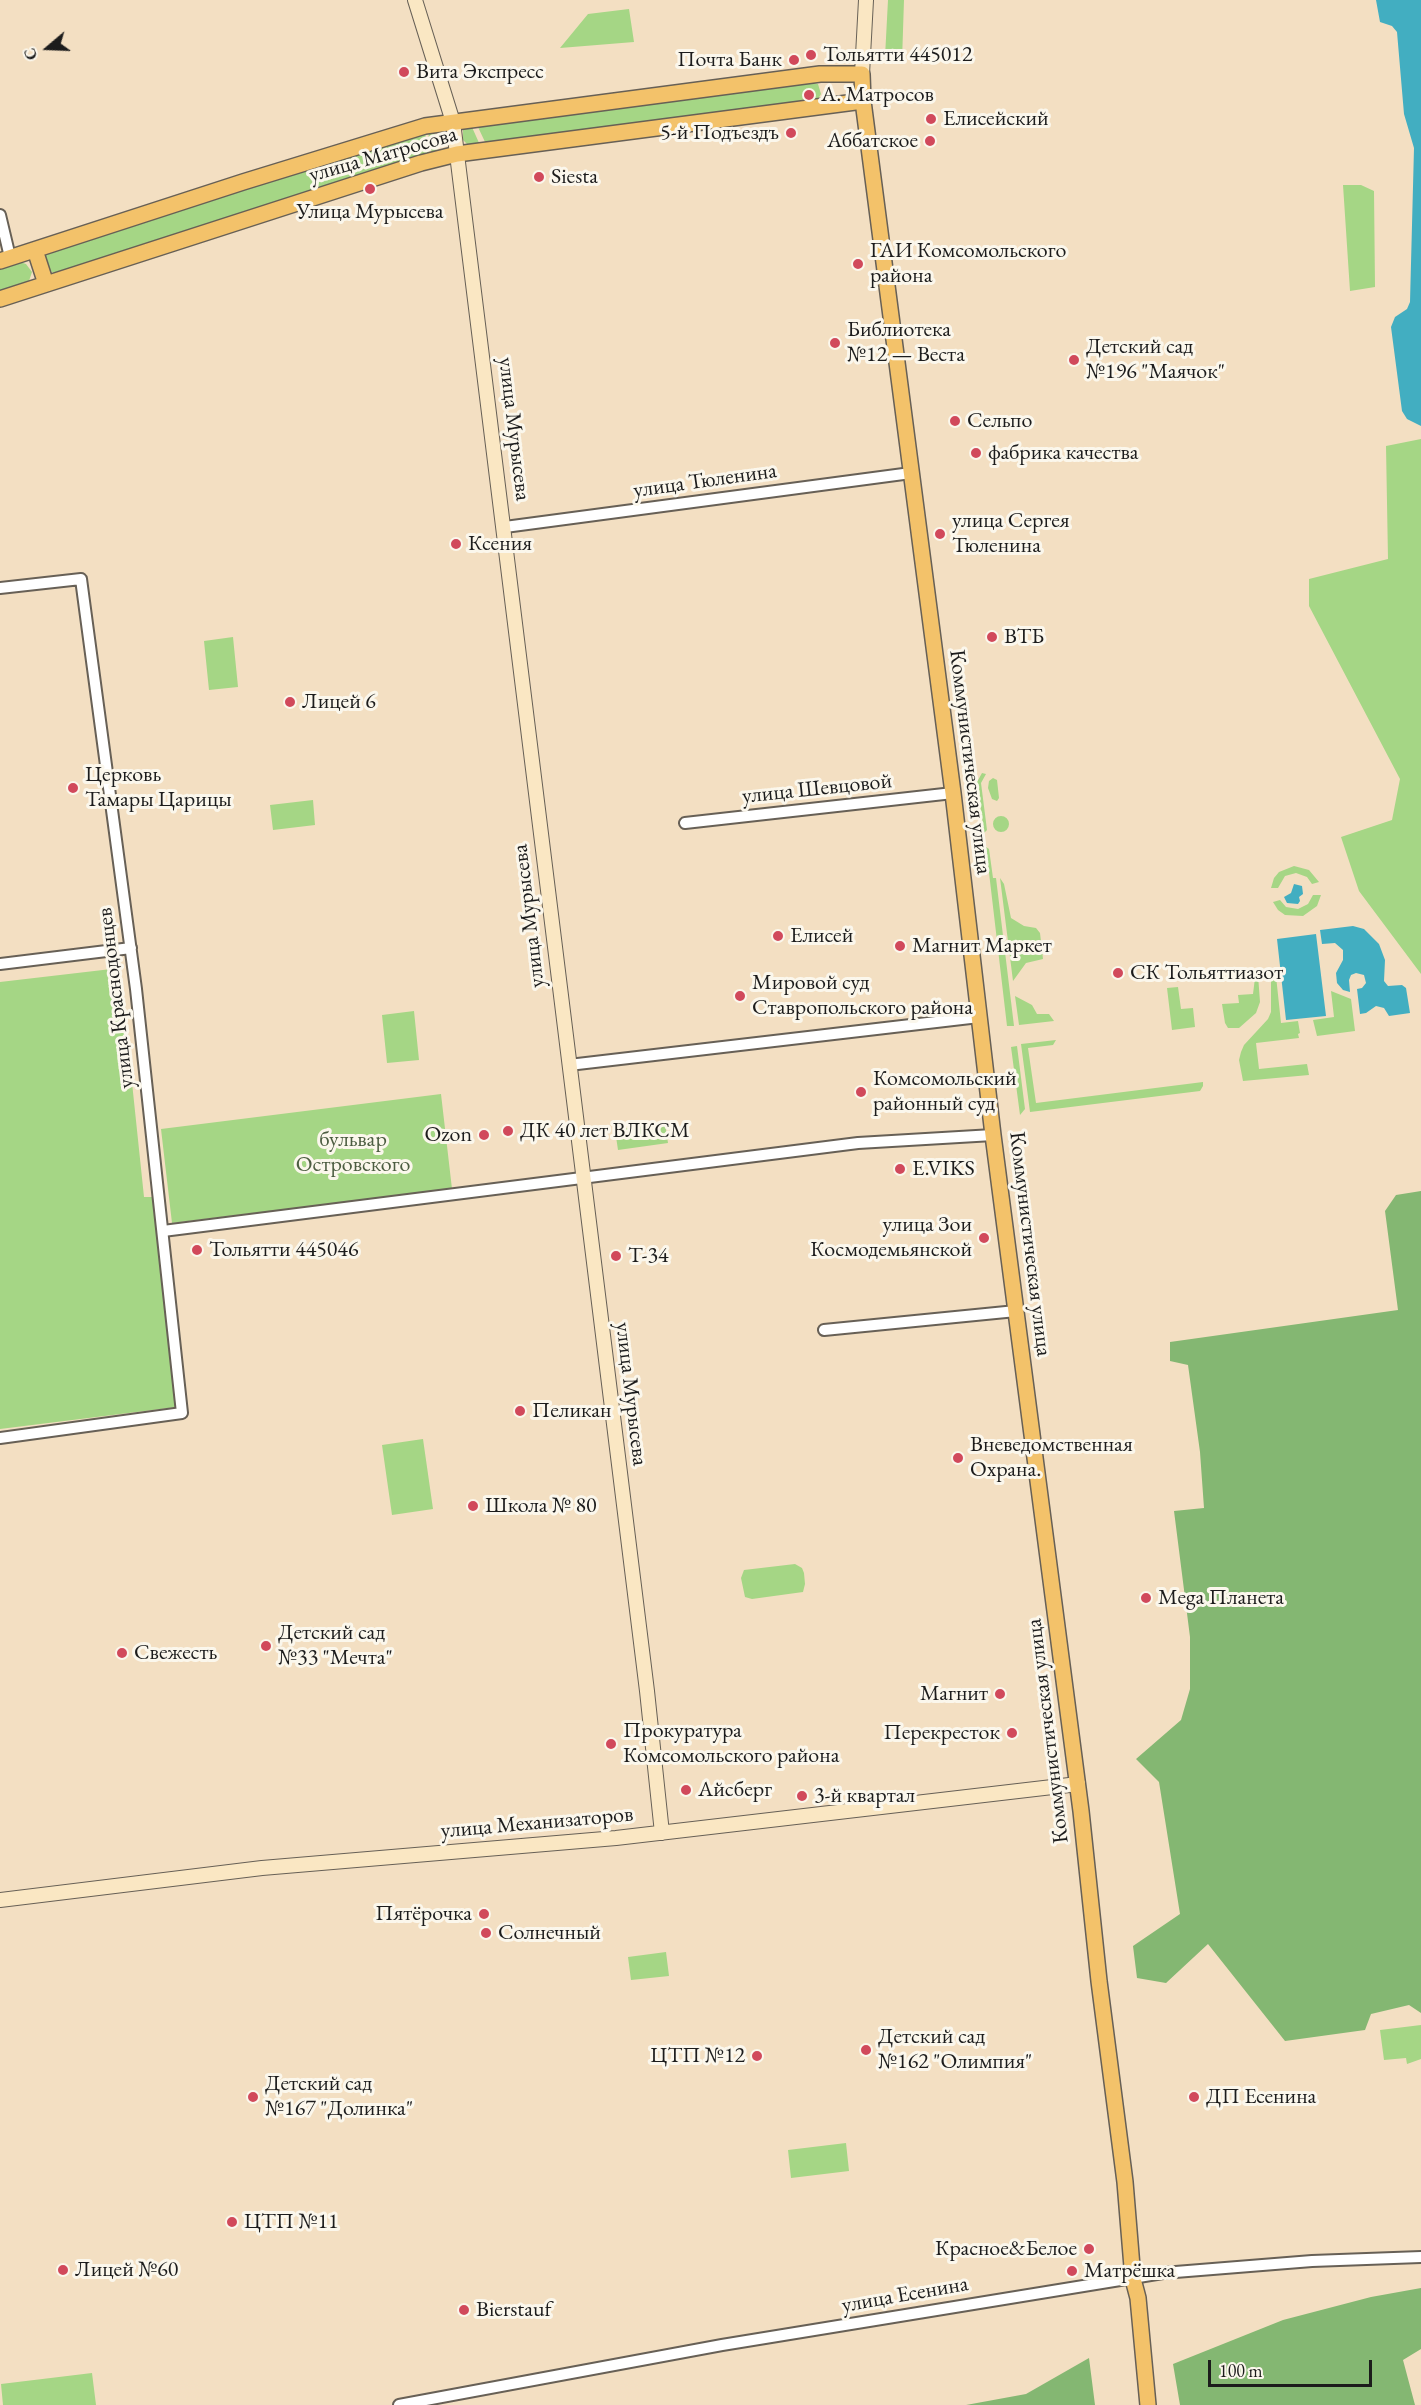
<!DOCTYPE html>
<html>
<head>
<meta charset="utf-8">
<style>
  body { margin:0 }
  #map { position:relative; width:1421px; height:2405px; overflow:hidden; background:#f3dfc2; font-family:"EB Garamond",serif }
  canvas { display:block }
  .north { position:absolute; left:18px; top:18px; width:60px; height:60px; -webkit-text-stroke:4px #fbf7ec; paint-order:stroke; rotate:251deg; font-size:16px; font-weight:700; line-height:24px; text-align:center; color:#1c1c1c }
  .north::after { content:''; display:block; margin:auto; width:21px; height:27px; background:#1c1c1c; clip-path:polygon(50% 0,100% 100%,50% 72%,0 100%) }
  .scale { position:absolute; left:1208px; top:2360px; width:164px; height:27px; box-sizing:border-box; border:3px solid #1c1c1c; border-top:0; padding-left:8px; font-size:18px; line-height:21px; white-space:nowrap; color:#1c1c1c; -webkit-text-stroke:4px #fbf7ec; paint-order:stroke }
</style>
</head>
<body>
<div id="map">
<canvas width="1421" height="2405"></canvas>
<div class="north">С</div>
<div class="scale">100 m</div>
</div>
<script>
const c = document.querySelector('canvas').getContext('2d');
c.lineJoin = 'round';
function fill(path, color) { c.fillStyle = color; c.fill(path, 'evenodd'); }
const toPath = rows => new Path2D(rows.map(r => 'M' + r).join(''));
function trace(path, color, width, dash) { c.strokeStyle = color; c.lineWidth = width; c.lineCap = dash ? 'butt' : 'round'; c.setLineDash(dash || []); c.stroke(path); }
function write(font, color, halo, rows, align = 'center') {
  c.font = font + ' "EB Garamond",serif'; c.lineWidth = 6; c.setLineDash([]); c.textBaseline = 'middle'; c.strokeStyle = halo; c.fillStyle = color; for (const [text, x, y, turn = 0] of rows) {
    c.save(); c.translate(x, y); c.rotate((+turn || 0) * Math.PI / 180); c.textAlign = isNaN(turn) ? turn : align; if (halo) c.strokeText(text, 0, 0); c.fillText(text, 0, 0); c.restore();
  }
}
const green = toPath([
  [888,0,904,0,902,61,899,63,885,57],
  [629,9,634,42,560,48,588,14],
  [813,83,818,84,821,94,817,101,486,144,477,125],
  [471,125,480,145,467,144,463,140,463,129],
  [425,132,429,155,55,274,49,270,44,258,47,252],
  [428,132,435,134,438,140,437,149,432,154],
  [1343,185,1361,185,1374,191,1375,287,1350,291],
  [20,262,26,264,32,272,28,284,0,293,0,268],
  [1421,439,1421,974,1359,891,1341,837,1392,820,1400,779,1309,606,1309,579,1388,559,1386,446],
  [233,637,238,687,209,690,204,641],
  [982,773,986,774,981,783,987,830,984,833,977,782],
  [993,778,997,780,999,798,997,801,992,799,988,788,989,781],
  [313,800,315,825,273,830,270,805],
  '993 824a8 8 0 1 1 16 0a8 8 0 1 1-16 0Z',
  [986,847,989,849,993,878,996,878,1014,1026,1007,1026],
  [1294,866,1309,870,1319,882,1312,884,1307,877,1296,873,1285,876,1278,888,1271,888,1274,878,1279,872],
  [1000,878,1004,884,1011,918,1024,926,1036,928,1040,933,1043,959,1026,963,1013,981],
  [1313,895,1321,895,1317,906,1303,916,1285,915,1278,910,1273,902,1280,900,1286,907,1298,909,1308,904],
  [120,968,144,1197,153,1197,177,1407,0,1429,0,982],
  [1258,975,1260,1002,1256,1013,1239,1028,1228,1028,1225,1023,1222,1004,1239,1003,1238,995,1253,994,1255,978],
  [1276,976,1281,1023,1298,1021,1300,1033,1298,1034,1299,1038,1256,1043,1259,1069,1307,1064,1309,1075,1243,1081,1239,1060,1241,1052,1244,1045,1268,1019,1271,1012,1271,977],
  [1178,987,1181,1009,1193,1008,1195,1027,1172,1030,1167,988],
  [1331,991,1351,999,1355,1031,1317,1036,1313,1020,1334,1017],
  [1015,996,1032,1005,1037,1014,1049,1014,1054,1021,1019,1025],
  [414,1011,419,1060,387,1063,382,1015],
  [1056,1040,1053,1045,1028,1048,1036,1103,1203,1082,1203,1086,1200,1091,1030,1112,1021,1044],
  [1017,1046,1025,1109,1020,1115,1011,1047],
  [441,1094,452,1189,172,1223,161,1129],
  [665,1123,668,1143,618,1150,615,1130],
  [423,1439,433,1509,392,1515,382,1445],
  [795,1564,802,1568,804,1573,805,1584,803,1592,752,1599,745,1597,741,1578,744,1570],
  [666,1952,669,1976,631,1980,628,1957],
  [1421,2025,1421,2059,1407,2064,1406,2058,1384,2060,1380,2030],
  [846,2143,849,2171,791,2178,788,2150],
  [92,2373,96,2405,3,2405,1,2384]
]);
const forest = toPath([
  [1421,1191,1421,2013,1409,2005,1371,2014,1365,2030,1285,2041,1208,1944,1166,1983,1137,1978,1133,1946,1180,1914,1159,1782,1136,1759,1181,1720,1190,1689,1190,1637,1174,1511,1204,1508,1200,1452,1188,1365,1170,1361,1170,1342,1398,1310,1385,1211,1396,1195],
  [1421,2288,1421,2349,1403,2360,1415,2405,1180,2405,1173,2364,1283,2320,1371,2297],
  [1089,2358,1095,2405,966,2405,1026,2394]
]);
const water = toPath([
  [1376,0,1421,0,1421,426,1407,419,1402,411,1391,327,1395,317,1407,309,1410,302,1414,148,1404,114,1397,32,1392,26,1380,22],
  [1294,884,1302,886,1303,894,1299,897,1300,901,1298,904,1287,903,1284,897,1291,893],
  [1353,926,1364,929,1379,944,1385,960,1384,981,1388,986,1402,985,1406,988,1410,1013,1389,1016,1384,1008,1376,1006,1366,1013,1360,1014,1357,989,1362,988,1366,983,1364,975,1356,973,1351,975,1349,980,1350,992,1343,990,1337,983,1336,973,1343,960,1343,950,1335,943,1322,944,1320,930],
  [1316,934,1326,1016,1286,1020,1277,939]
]);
const street = toPath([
  [0,215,10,257],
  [505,527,911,473],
  [0,588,81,579,136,989,182,1413,0,1438],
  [685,823,953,793],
  [0,964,131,948],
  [569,1065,979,1017],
  [163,1231,858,1143,993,1135],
  [824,1330,1016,1311],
  [399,2405,722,2345,1163,2273,1312,2261,1421,2257]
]);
const secondary = toPath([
  [415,0,453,122,647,1691,662,1833],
  [862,74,866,0],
  [0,1900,262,1868,616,1838,1078,1784]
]);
const primary = toPath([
  [35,250,46,284],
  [0,261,243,182,425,126,820,74,862,74,863,101,953,793,993,1135,1081,1811,1099,1981,1125,2182,1133,2279,1138,2298,1148,2405],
  [0,299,421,163,457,154,863,101]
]);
const markers = [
  [811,55,6,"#d1495b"],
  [794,60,6,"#d1495b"],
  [404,72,6,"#d1495b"],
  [809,95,6,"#d1495b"],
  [931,119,6,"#d1495b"],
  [791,133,6,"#d1495b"],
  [930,141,6,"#d1495b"],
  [539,177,6,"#d1495b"],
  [370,189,6,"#d1495b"],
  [858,264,6,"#d1495b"],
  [835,343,6,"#d1495b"],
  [1074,360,6,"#d1495b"],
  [955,421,6,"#d1495b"],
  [976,453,6,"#d1495b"],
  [940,534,6,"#d1495b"],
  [456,544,6,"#d1495b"],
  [992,637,6,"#d1495b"],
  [290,702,6,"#d1495b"],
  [73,788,6,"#d1495b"],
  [778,936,6,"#d1495b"],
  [900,946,6,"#d1495b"],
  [1118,973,6,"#d1495b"],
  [740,996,6,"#d1495b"],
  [861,1092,6,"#d1495b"],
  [508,1131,6,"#d1495b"],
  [484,1135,6,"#d1495b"],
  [900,1169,6,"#d1495b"],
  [984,1238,6,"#d1495b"],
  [197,1250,6,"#d1495b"],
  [616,1256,6,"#d1495b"],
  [520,1411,6,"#d1495b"],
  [958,1458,6,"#d1495b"],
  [473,1506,6,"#d1495b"],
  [1146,1598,6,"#d1495b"],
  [266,1646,6,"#d1495b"],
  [122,1653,6,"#d1495b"],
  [1000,1694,6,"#d1495b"],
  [1012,1733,6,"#d1495b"],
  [611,1744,6,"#d1495b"],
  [686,1790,6,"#d1495b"],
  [802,1796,6,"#d1495b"],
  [484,1914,6,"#d1495b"],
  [486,1933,6,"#d1495b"],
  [866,2050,6,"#d1495b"],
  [757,2056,6,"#d1495b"],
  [253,2097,6,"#d1495b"],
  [1194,2097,6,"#d1495b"],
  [232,2222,6,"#d1495b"],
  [1089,2249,6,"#d1495b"],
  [63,2270,6,"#d1495b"],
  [1072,2271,6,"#d1495b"],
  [464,2310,6,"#d1495b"]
];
const poiNames = [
  ["Тольятти 445012",823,55],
  ["Почта Банк",782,60,"right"],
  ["Вита Экспресс",416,72],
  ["А. Матросов",821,95],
  ["Елисейский",943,119],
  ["5-й Подъездъ",779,133,"right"],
  ["Аббатское",918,141,"right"],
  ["Siesta",551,177],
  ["Улица Мурысева",370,212,"center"],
  ["ГАИ Комсомольского",870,251],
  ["района",870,276],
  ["Библиотека",847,330],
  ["№12 — Веста",847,355],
  ["Детский сад",1086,347],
  ["№196 \"Маячок\"",1086,372],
  ["Сельпо",967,421],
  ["фабрика качества",988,453],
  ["улица Сергея",952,521],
  ["Тюленина",952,546],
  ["Ксения",468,544],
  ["ВТБ",1004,637],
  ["Лицей 6",302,702],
  ["Церковь",85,775],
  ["Тамары Царицы",85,800],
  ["Елисей",790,936],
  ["Магнит Маркет",912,946],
  ["СК Тольяттиазот",1130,973],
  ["Мировой суд",752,983],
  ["Ставропольского района",752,1008],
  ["Комсомольский",873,1079],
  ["районный суд",873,1104],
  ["ДК 40 лет ВЛКСМ",520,1131],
  ["Ozon",472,1135,"right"],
  ["E.VIKS",912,1169],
  ["улица Зои",972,1225,"right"],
  ["Космодемьянской",972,1250,"right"],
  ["Тольятти 445046",209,1250],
  ["Т-34",628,1256],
  ["Пеликан",532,1411],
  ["Вневедомственная",970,1445],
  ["Охрана.",970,1470],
  ["Школа № 80",485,1506],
  ["Mega Планета",1158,1598],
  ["Детский сад",278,1633],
  ["№33 \"Мечта\"",278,1658],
  ["Свежесть",134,1653],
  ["Магнит",988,1694,"right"],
  ["Прокуратура",623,1731],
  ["Комсомольского района",623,1756],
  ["Перекресток",1000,1733,"right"],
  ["Айсберг",698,1790],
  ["3-й квартал",814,1796],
  ["Пятёрочка",472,1914,"right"],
  ["Солнечный",498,1933],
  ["Детский сад",878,2037],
  ["№162 \"Олимпия\"",878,2062],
  ["ЦТП №12",745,2056,"right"],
  ["Детский сад",265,2084],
  ["№167 \"Долинка\"",265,2109],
  ["ДП Есенина",1206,2097],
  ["ЦТП №11",244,2222],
  ["Красное&Белое",1077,2249,"right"],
  ["Лицей №60",75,2270],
  ["Матрёшка",1084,2271],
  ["Bierstauf",476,2310]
];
const streetNames = [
  ["улица Матросова",383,155,-16],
  ["улица Мурысева",514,429,83],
  ["улица Тюленина",705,481,-8],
  ["Коммунистическая улица",970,762,83],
  ["улица Шевцовой",817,789,-6],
  ["улица Мурысева",529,916,-97],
  ["улица Краснодонцев",116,998,-97],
  ["Коммунистическая улица",1030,1244,83],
  ["улица Мурысева",631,1394,83],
  ["Коммунистическая улица",1048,1731,-97],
  ["улица Механизаторов",537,1823,-5],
  ["улица Есенина",905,2295,-10]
];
const parkNames = [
  ["бульвар",353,1140],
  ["Островского",353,1165]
];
fill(green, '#a5d685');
fill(forest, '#84b772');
fill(water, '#42aec1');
trace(street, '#676056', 14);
trace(secondary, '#676056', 16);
trace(primary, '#676056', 18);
trace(street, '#fff', 10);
trace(secondary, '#fae7c3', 14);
trace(primary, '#f3c26a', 15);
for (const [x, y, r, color] of markers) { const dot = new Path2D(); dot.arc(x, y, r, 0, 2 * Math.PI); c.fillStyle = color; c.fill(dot); trace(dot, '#fbf7ec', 2); }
write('22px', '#1c1c1c', '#fbf7ec', poiNames, 'left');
write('22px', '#1c1c1c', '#fbf7ec', streetNames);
write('22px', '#4c5d41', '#fbf7ec', parkNames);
</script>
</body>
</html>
